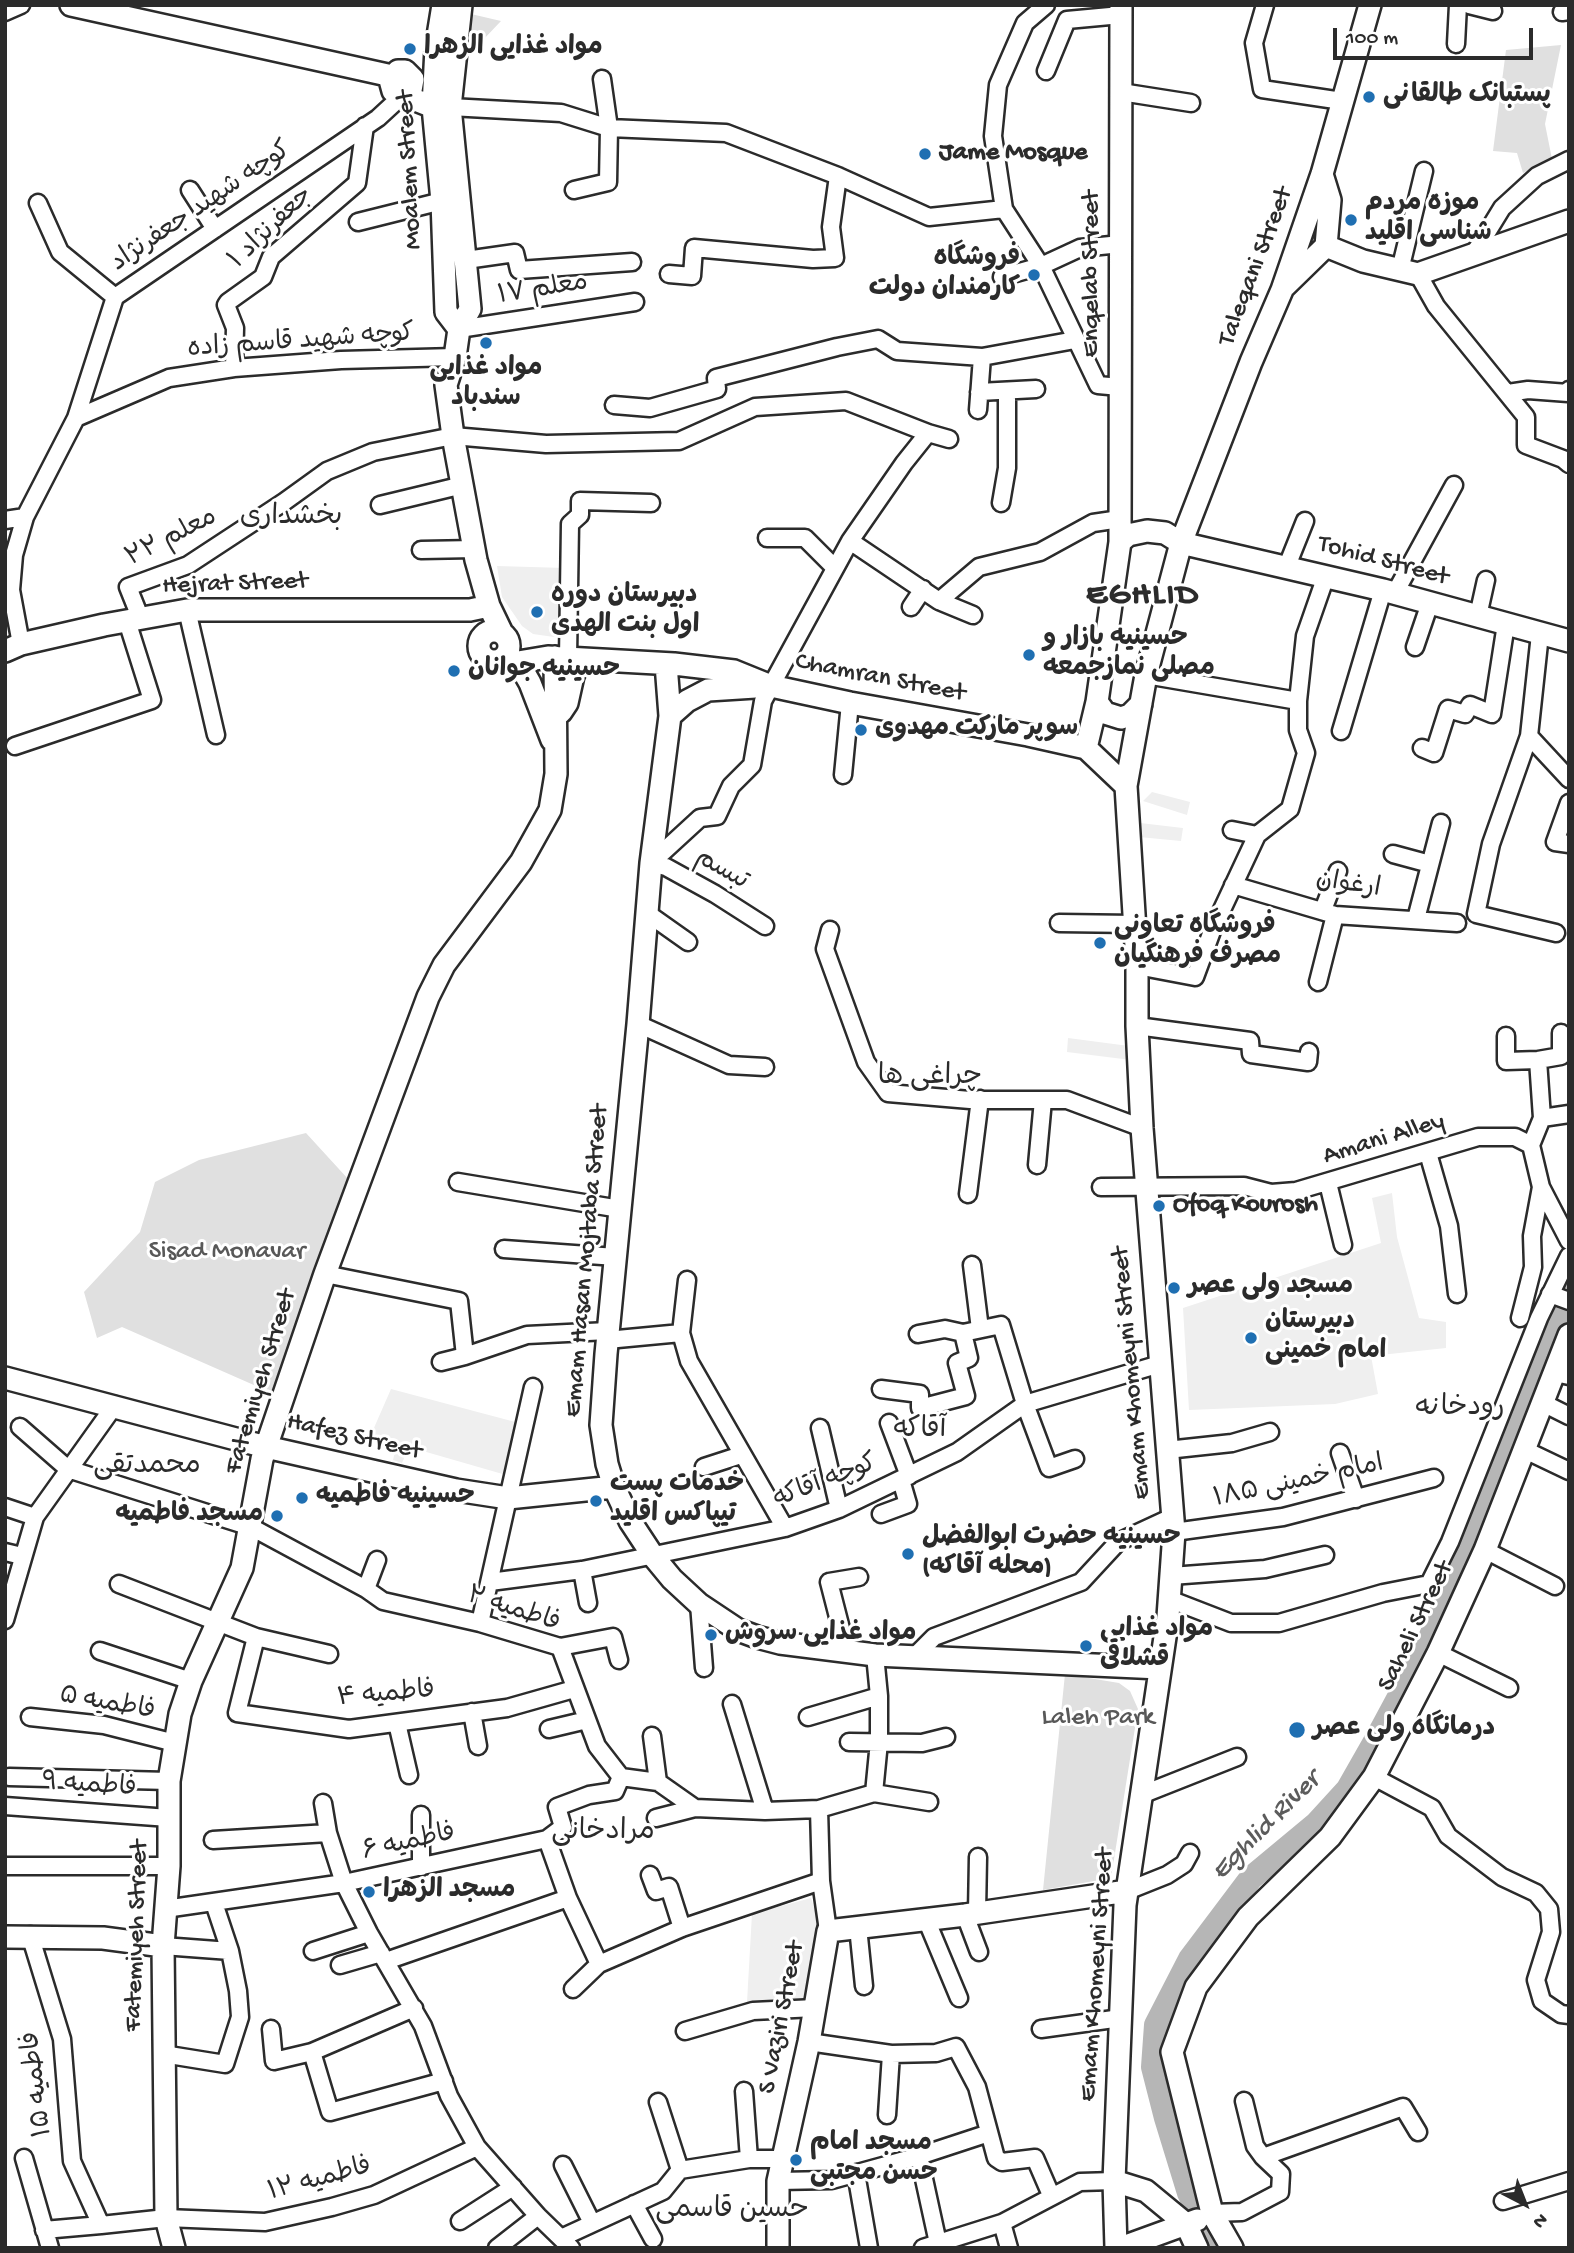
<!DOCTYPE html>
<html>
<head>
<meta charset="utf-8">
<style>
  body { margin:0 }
  #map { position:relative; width:1574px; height:2253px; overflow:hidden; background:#fff; font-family:"Gochi Hand",sans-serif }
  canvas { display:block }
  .frame { position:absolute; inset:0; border:7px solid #2b2b2b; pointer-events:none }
  .north { position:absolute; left:1490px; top:2169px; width:70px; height:70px; -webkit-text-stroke:5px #fff; paint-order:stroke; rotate:138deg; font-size:19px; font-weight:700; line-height:28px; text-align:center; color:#2b2b2b }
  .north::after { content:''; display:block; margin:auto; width:24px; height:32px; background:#2b2b2b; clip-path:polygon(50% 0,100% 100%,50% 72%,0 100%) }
  .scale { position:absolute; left:1333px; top:28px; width:200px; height:32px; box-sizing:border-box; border:4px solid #2b2b2b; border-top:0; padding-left:9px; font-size:21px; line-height:24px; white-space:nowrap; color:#2b2b2b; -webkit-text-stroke:5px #fff; paint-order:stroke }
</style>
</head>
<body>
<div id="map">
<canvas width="1574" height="2253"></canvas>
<div class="frame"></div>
<div class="north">N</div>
<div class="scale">100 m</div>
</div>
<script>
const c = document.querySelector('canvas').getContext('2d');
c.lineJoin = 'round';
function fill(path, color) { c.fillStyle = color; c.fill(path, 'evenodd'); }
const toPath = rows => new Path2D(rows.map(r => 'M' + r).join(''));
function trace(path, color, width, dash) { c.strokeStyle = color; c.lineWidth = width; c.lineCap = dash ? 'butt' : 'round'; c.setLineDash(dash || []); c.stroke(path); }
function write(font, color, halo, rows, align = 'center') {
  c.font = font + ' "Gochi Hand","Playpen Sans Arabic",sans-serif'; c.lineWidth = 6; c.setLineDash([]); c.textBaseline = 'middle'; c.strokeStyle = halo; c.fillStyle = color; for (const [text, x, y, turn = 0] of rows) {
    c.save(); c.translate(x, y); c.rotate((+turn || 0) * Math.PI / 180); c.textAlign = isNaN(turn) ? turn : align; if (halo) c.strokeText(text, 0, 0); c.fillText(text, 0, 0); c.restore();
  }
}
const built = toPath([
  [497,566,565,568,561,638,533,634,522,626,502,597],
  [1152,792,1190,802,1187,815,1143,801],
  [1140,823,1183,828,1181,841,1139,837],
  [1068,1038,1129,1046,1131,1060,1067,1052],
  [1392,1193,1397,1237,1419,1318,1446,1322,1446,1348,1371,1356,1378,1394,1335,1404,1189,1410,1183,1308,1381,1243,1372,1198],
  [391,1389,519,1423,506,1475,409,1447,402,1463,393,1460,397,1444,370,1437],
  [811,1898,821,1929,803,1998,747,2002,752,1914]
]);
const green = toPath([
  [471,14,501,21,464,60],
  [1561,45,1545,124,1552,159,1523,173,1517,153,1493,151,1506,50],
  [306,1133,349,1180,272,1393,122,1327,97,1338,84,1292,140,1232,155,1182,199,1160],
  [1065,1674,1119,1683,1130,1691,1138,1709,1111,1878,1043,1890]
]);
const river = toPath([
  [1216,2248,1189,2193,1166,2118,1153,2067,1156,2025,1190,1959,1251,1878,1316,1824,1348,1789,1377,1738,1427,1645,1493,1490,1557,1319,1569,1296]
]);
const street = toPath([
  [1265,5,1254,43,1262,89,1342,101],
  [1469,5,1493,11],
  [5,12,21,5],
  [1562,12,1569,11],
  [1456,44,1458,5],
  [1046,71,1067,20,1121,15],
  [1121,92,1191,103],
  [450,107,561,113,609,128,726,133,838,176,929,217,1004,209,1041,266,1098,385,1120,387],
  [190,190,215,229],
  [574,190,608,182,609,128,602,79],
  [38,203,60,252,115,297],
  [1004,209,993,136,998,85,1025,23,1046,5],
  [358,222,442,201],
  [1475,252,1502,208,1537,176,1569,160],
  [466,260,515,253,519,270,632,262],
  [1400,270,1424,171],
  [669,274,692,276,694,248,813,259,835,258,831,227,838,176],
  [1418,274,1436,306,1526,417,1526,445,1563,459,1569,464],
  [1002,277,1041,266,1080,248,1121,244],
  [459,329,635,302],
  [234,368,235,328,226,305,228,302,263,277,271,257,357,183,365,126],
  [979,392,1036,389],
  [1508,393,1528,390,1568,393,1569,390],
  [614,405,650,408,717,389,716,378,837,347,878,339,897,351,982,357,1075,340],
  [978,410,982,357],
  [76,418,169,378,234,368,341,360,455,357],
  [1001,503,1007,468,1007,391],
  [380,505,463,485],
  [5,520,25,517],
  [767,538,805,538,835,568],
  [850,541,939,601,979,567,1040,552,1093,523,1120,519],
  [421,550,475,549],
  [1287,566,1305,521],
  [1395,593,1454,485],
  [939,601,973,615],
  [911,607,923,589],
  [187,610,216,735],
  [1478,616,1486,580],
  [140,617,128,587,188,565,284,502,327,471,373,452,453,436,546,444,679,441,755,407,846,401,928,433,949,439],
  [1540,634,1529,736,1491,844,1476,914,1556,933],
  [21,644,11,590,14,555,25,517,76,418,115,297,378,118,404,94],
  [1415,647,1430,603],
  [568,658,570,524,580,515,580,501,651,503],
  [1146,675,1298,701],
  [1341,731,1383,590],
  [1529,736,1569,779],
  [15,746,152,700,127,621],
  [1422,748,1434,753,1448,709,1465,714,1470,705,1492,714,1506,624],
  [843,775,850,703],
  [1569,803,1555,842,1569,844],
  [1232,830,1257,835],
  [1393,854,1430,864],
  [651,863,700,818,717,816,731,786,752,765,763,701,771,686,850,541,904,463,928,433],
  [651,863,666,867,715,894,765,926],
  [1233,885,1335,915,1457,923],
  [1323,910,1338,871],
  [647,913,688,942],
  [1416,919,1441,823],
  [1059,923,1135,924],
  [830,930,825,949,866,1062,888,1093,970,1100,1067,1100,1142,1128],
  [1137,966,1195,977,1212,931,1257,835,1290,809,1306,753,1298,730,1298,701,1305,636,1326,576],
  [1318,982,1335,915],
  [638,1024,729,1065,765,1067],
  [1137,1026,1250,1041,1251,1054,1308,1062,1309,1052],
  [1506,1036,1506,1061,1538,1060,1561,1056,1561,1033],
  [1538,1060,1542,1118],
  [1531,1145,1542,1118,1569,1114],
  [1428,1153,1449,1226,1457,1294],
  [1037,1165,1043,1100],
  [458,1182,620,1209],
  [1328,1183,1343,1245],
  [1101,1187,1244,1186,1271,1193,1296,1191,1478,1137,1515,1137,1531,1145,1541,1187,1569,1241],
  [968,1194,980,1099],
  [504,1249,616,1257],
  [972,1265,980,1329],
  [325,1274,459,1301,465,1356],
  [687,1280,681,1333,689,1361,785,1528],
  [1550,1294,1569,1301],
  [1520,1318,1533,1267,1532,1236,1541,1187],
  [918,1334,945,1329,963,1333,1001,1325,1025,1404,1049,1468,1075,1459],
  [607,1340,681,1333],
  [441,1362,465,1356,527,1335,608,1331],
  [1555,1373,1569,1376],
  [881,1389,920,1394,920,1408,966,1396,957,1363,969,1358,963,1333],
  [1543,1403,1569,1416],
  [889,1423,909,1476],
  [20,1427,68,1469,251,1527,366,1589,383,1601,480,1623,560,1647,597,1746,621,1777,658,1782,695,1808,765,1811,819,1809],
  [820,1428,839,1509],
  [1167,1450,1232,1443,1270,1432],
  [1525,1450,1569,1471],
  [1340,1453,1356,1499],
  [704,1467,741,1455],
  [5,1507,35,1517],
  [881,1514,908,1504,901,1480],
  [1174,1532,1283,1517,1434,1478],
  [1485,1550,1555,1586],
  [5,1552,22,1556],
  [582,1570,588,1603],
  [1171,1576,1265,1569,1325,1555],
  [490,1582,582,1570,785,1528,839,1509,957,1452,1025,1404,1160,1364],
  [119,1584,256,1637,237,1713,349,1729,507,1708,574,1689],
  [366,1589,377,1560],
  [1169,1599,1231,1623,1279,1623,1383,1593,1429,1584,1450,1542,1539,1318,1569,1256],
  [699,1604,704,1668],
  [5,1620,35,1517,115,1405],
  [480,1623,533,1387],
  [256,1637,329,1654],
  [560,1647,613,1637,619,1660],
  [100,1651,191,1681],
  [847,1652,829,1582,859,1577],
  [1438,1653,1509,1688],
  [914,1657,934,1637,1081,1582,1118,1542,1172,1517],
  [732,1704,765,1811],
  [472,1712,478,1746],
  [30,1717,104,1725,175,1743],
  [808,1717,879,1696],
  [397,1723,409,1775],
  [549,1729,587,1720],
  [652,1736,658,1782],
  [849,1742,922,1743,946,1737],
  [9,1777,169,1781],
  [1374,1777,1432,1808,1448,1836,1502,1877,1536,1893,1549,1909,1551,1932,1536,1980,1542,2001,1561,2014,1569,2015],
  [874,1793,929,1802],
  [1141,1795,1237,1757],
  [323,1803,328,1833,344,1883,369,1933,423,2026,449,2096,477,2147,538,2216,571,2248],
  [5,1806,169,1818],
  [656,1818,695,1808],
  [547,1839,568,1898,599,1964,682,1928,821,1881],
  [213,1840,328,1833],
  [5,1866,169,1866],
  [421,1867,421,1815],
  [650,1875,656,1891,669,1887,682,1928],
  [1127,1891,1167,1875,1184,1864,1190,1853],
  [165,1909,344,1883,547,1839,563,1827,557,1807,589,1795,615,1791,621,1777],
  [977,1913,978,1857],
  [965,1915,979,1952],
  [926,1919,959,1998],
  [858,1927,864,1986],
  [828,1931,821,1881,819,1809,874,1793,879,1742,879,1696,875,1655],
  [30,1935,62,2039,72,2161,101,2225,166,2218,265,2222,332,2207,374,2195,477,2147],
  [163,1946,230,1951],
  [313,1951,369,1933],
  [386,1961,568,1898],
  [340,1965,381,1953],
  [573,1989,599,1964],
  [271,2029,274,2061,312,2052,414,2008],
  [1041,2029,1121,2018],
  [685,2031,753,2011,815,2008],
  [809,2042,891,2054,936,2053,956,2047,977,2087,996,2158,1002,2162,1035,2158,1051,2195],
  [312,2052,330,2112,444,2081],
  [163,2054,225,2064,240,2017,238,1991,230,1951,214,1903],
  [744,2091,749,2159],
  [658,2102,680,2170],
  [887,2115,891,2054],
  [919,2156,938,2243],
  [1263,2157,1403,2107,1418,2132],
  [24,2158,50,2248],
  [563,2165,592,2223],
  [856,2173,869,2248],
  [778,2181,832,2180,919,2156,989,2133],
  [1503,2201,1569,2181],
  [634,2204,653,2239],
  [1212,2213,1242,2212,1280,2192,1281,2174,1263,2157,1255,2146,1244,2101],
  [460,2221,513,2187],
  [1002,2223,1009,2248],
  [44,2230,101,2225],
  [561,2238,663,2191,680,2170,749,2159,782,2159],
  [497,2248,538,2216],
  [923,2248,1002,2223,1080,2182,1114,2181]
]);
const secondary = toPath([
  [71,5,392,76],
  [443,5,436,48,433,107,442,201,446,312,459,329],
  [461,5,450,107,470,309,459,329,455,357,446,385,453,436,476,560,489,606,502,633],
  [1370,5,1322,174,1282,290,1251,362,1181,543,1383,590,1569,641],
  [404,94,411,90,413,79,405,71,398,71,390,80,393,91,433,107],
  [1322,174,1330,200,1326,246],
  [1326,246,1363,261,1418,274,1569,221],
  [1285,286,1326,246],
  [1120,542,1121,5],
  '479 646a15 15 0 1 1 30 0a15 15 0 1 1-30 0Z',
  [5,651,21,644,104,625,187,610,470,610,489,606],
  [499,661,518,662,548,657,674,664,734,671,766,684],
  [518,662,530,683,552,740],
  [666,664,670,716,651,863,638,1024,606,1354,601,1425,607,1464,614,1487,630,1521,653,1556,672,1579,699,1604,738,1630,757,1637,780,1643,875,1655,1160,1668],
  [561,712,567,703,573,676,580,660],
  [670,716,687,701,708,690,771,686,850,703,1028,735,1086,748],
  [1086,748,1126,786],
  [1086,748,1097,702],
  [5,1378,266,1447,456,1490,508,1498,614,1487],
  [5,1937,103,1938,163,1946],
  [1114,2181,1146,2191,1186,2224,1197,2248],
  [174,2248,166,2218,163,1946,169,1866,169,1781,180,1714,191,1681,242,1568,262,1459,325,1274,428,997,444,965,521,862,550,810,556,774,555,657],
  [778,2248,778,2181,809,2042,828,1931,965,1915,1127,1891],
  [1116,2248,1114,2181,1125,1905,1168,1617,1174,1532,1142,1128,1137,1026,1137,962,1126,786,1146,675,1181,543,1165,533,1147,531,1128,535,1120,542,1097,702,1105,713,1121,718,1130,715,1141,704],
  [1120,2248,1197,2220],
  [1232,2248,1212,2213,1172,2052,1196,1987,1248,1917,1330,1837,1374,1777,1438,1653,1485,1550,1569,1335]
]);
const markers = [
  [410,49,7,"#1f6fb2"],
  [1369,97,7,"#1f6fb2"],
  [925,154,7,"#1f6fb2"],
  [1351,220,7,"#1f6fb2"],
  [1034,275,7,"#1f6fb2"],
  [486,343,7,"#1f6fb2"],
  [537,612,7,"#1f6fb2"],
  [1029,655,7,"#1f6fb2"],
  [454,671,7,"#1f6fb2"],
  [861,730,7,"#1f6fb2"],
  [1100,943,7,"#1f6fb2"],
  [1159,1206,7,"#1f6fb2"],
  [1174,1288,7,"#1f6fb2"],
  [1251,1338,7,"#1f6fb2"],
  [302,1498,7,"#1f6fb2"],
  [596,1501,7,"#1f6fb2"],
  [277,1516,7,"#1f6fb2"],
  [908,1554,7,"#1f6fb2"],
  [711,1635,7,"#1f6fb2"],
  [1086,1646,7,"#1f6fb2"],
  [1297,1730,9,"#1f6fb2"],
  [369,1892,7,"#1f6fb2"],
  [796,2160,7,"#1f6fb2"]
];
const poiNames = [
  ["مواد غذایی الزهرا",424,49],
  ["پستبانک طالقانی",1383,97],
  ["Jame Mosque",939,154],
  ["موزه مردم",1365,205],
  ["شناسی اقلید",1365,235],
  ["فروشگاه",1020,260,"right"],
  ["کارمندان دولت",1020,290,"right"],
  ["مواد غذایی",486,370,"center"],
  ["سندباد",486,400,"center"],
  ["دبیرستان دوره",551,597],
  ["اول بنت الهدی",551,627],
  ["حسینیه بازار و",1043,640],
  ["مصلی نمازجمعه",1043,670],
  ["حسینیه جوانان",468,671],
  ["سوپر مارکت مهدوی",875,730],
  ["فروشگاه تعاونی",1114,928],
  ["مصرف فرهنگیان",1114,958],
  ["Ofoq Kourosh",1173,1206],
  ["مسجد ولی عصر",1188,1288],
  ["دبیرستان",1265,1323],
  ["امام خمینی",1265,1353],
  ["خدمات پست",610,1486],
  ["تیپاکس اقلید",610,1516],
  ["حسینیه فاطمیه",316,1498],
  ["مسجد فاطمیه",263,1516,"right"],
  ["حسینیه حضرت ابوالفضل",922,1539],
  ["(محله آقاکه)",922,1569],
  ["مواد غذایی",1100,1631],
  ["قشلاقی",1100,1661],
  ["مواد غذایی سروش",725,1635],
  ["درمانگاه ولی عصر",1313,1730],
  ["مسجد الزهرا",383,1892],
  ["مسجد امام",810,2145],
  ["حسن مجتبی",810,2175]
];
const streetNames = [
  ["Moalem Street",411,170,-93],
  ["کوچه شهید جعفرنژاد",202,208,-34],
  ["جعفرنژاد ۱",272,229,-44],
  ["Taleqani Street",1257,267,-69],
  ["Enqelab Street",1093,274,-90],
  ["معلم ۱۷",543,291,-9],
  ["کوچه شهید قاسم زاده",301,343,-4],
  ["معلم ۲۲",172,539,-27],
  ["Tohid Street",1383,562,15],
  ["Hejrat Street",235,585,-2],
  ["Chamran Street",880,679,11],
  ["تبسم",721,871,30],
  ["ارغوان",1348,886,9],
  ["Amani Alley",1384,1140,-17],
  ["Emam Hasan Mojtaba Street",588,1261,-85],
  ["Emam Khomeyni Street",1133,1373,-95],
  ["Fatemiyeh Street",262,1382,-73],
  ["Hafez Street",354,1438,13],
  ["کوچه آقاکه",826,1483,-21],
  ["امام خمینی ۱۸۵",1299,1483,-12],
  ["فاطمیه ۲",513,1611,18],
  ["Saheli Street",1417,1627,-64],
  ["فاطمیه ۴",386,1696,-5],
  ["فاطمیه ۵",107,1705,10],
  ["فاطمیه ۹",89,1787,4],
  ["فاطمیه ۶",409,1844,-12],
  ["Fatemiyeh Street",138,1936,-88],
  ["Emam Khomeyni Street",1098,1975,-86],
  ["S Vaziri Street",783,2018,-79],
  ["فاطمیه ۱۵",39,2084,-97],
  ["فاطمیه ۱۲",320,2181,-15]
];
const parkNames = [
  ["Sisad Monavar",227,1253],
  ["Laleh Park",1098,1719]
];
const neighbourhoodNames = [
  ["بخشداری",291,519],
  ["چراغی ها",930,1079],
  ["رودخانه",1460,1410],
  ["آقاکه",920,1432],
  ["محمدتقی",147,1468],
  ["مرادخانی",603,1834],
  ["حسین قاسمی",732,2212]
];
const waterNames = [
  ["Eghlid River",1267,1827,-45]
];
const districtNames = [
  ["EGHLID",1143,597]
];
fill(built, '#efefef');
fill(green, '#e0e0e0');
trace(river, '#b6b6b6', 24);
trace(street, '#2b2b2b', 21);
trace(secondary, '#2b2b2b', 26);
trace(street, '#fff', 16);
trace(secondary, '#fff', 21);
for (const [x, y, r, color] of markers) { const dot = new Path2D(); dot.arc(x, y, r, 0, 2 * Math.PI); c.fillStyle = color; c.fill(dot); trace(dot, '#fff', 2.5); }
write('bold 26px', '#2b2b2b', '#fff', poiNames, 'left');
write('26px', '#2b2b2b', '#fff', streetNames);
write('26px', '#585858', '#fff', parkNames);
write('28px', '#2b2b2b', '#fff', neighbourhoodNames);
write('italic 28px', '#5c5c5c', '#fff', waterNames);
c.letterSpacing = '2px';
write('bold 33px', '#2b2b2b', '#fff', districtNames);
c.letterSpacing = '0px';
</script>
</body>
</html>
